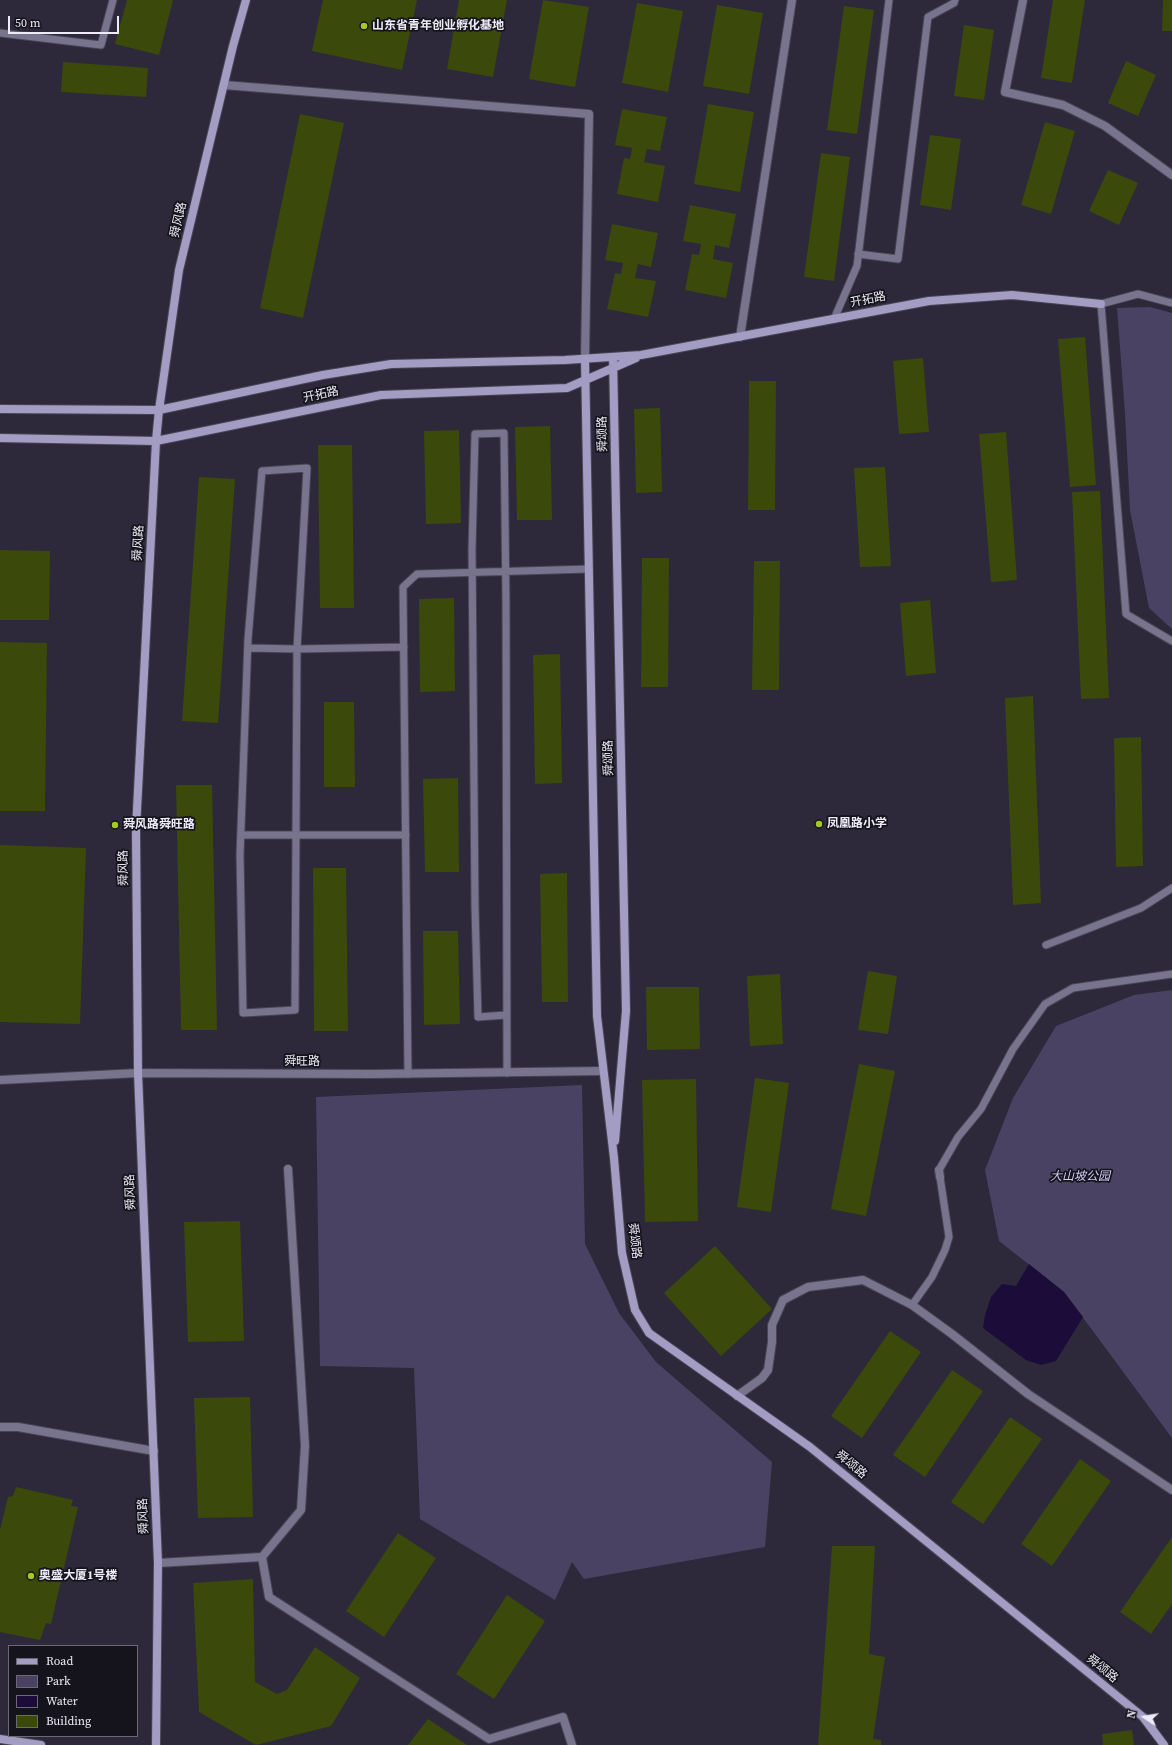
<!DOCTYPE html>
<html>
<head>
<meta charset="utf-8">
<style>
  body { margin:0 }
  #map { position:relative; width:1172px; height:1745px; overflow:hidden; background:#2d293b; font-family:"Source Serif 4",serif }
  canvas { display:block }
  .legend { position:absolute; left:8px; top:1645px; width:130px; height:92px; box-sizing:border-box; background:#15131b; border:1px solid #6b6973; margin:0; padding:5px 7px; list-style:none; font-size:12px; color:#ecebf7 }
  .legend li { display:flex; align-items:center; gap:8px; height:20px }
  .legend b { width:20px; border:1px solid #6b6973 }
  .north { position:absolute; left:1124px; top:1697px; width:40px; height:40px; -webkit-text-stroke:3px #15131b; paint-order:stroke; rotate:282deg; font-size:11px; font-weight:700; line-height:16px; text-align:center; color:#ecebf7 }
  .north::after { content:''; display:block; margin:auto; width:14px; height:18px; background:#ecebf7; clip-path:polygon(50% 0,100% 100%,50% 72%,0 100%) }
  .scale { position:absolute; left:8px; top:16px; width:111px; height:18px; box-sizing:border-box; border:2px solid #ecebf7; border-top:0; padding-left:5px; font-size:12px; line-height:14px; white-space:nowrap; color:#ecebf7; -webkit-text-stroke:3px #15131b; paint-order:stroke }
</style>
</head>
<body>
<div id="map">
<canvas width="1172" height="1745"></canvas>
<ul class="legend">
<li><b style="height:5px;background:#a39dc4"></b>Road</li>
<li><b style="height:11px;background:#494263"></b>Park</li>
<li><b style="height:11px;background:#1b0c3a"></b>Water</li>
<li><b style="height:11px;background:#3b490b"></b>Building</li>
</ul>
<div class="north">N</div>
<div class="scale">50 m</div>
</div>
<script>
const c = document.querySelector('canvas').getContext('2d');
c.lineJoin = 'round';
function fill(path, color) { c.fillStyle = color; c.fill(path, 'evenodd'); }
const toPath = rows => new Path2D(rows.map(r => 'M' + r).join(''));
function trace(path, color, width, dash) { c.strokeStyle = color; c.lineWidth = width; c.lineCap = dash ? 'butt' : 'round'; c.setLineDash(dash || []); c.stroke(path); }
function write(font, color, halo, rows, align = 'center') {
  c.font = font + ' "Source Serif 4","Noto Sans SC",serif'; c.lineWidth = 3.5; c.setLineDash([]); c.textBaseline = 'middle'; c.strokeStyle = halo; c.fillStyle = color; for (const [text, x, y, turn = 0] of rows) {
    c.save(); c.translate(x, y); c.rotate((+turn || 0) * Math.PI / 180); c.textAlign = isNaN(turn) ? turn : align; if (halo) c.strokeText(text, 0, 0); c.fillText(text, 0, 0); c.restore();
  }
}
const green = toPath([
  [1150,307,1172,313,1172,629,1149,608,1130,510,1125,413,1117,308],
  [1172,990,1172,1438,1064,1292,999,1241,985,1170,1013,1098,1056,1026,1134,995],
  [582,1085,585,1244,619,1313,656,1362,772,1462,765,1547,584,1579,572,1562,555,1600,420,1519,414,1368,320,1366,316,1097]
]);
const water = toPath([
  [1029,1264,1064,1292,1083,1317,1056,1361,1041,1365,1026,1360,983,1328,985,1315,991,1297,1002,1284,1016,1286]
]);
const building = toPath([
  [127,0,173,0,159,55,115,44],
  [323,0,417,0,402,70,312,51],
  [459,0,507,0,493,77,447,69],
  [543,0,589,7,575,87,529,79],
  [1053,0,1085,0,1072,83,1041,78],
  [1163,0,1172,0,1172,31,1162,31],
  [637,3,683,11,668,92,622,83],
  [717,5,763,13,749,94,703,86],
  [844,6,874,10,857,134,827,130],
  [964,25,994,30,984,100,954,96],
  [1126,61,1156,75,1138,116,1108,103],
  [63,62,148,68,146,97,61,92],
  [708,104,754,112,740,192,694,184],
  [622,109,667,117,660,151,647,149,644,162,665,166,658,202,617,194,624,158,630,159,632,148,615,145],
  [300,114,344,123,303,318,260,308],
  [1045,122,1075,131,1051,214,1021,205],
  [930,135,961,139,951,210,920,205],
  [821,153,850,157,834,281,804,277],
  [1108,170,1138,183,1119,225,1089,211],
  [690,205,736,214,729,248,715,245,713,259,733,263,726,298,685,290,692,254,699,255,701,244,683,241],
  [612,224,658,233,651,267,638,264,635,278,656,281,648,317,607,309,615,273,621,274,623,263,605,260],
  [1085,337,1096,485,1070,487,1058,339],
  [923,358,929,432,899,434,893,361],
  [749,381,776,381,775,510,748,510],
  [660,408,662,492,636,493,634,409],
  [550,426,552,520,517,520,515,427],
  [459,430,461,523,426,524,424,431],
  [1006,432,1017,580,991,582,979,434],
  [318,445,352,445,354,608,320,608],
  [885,467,891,566,860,567,854,468],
  [199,477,235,479,218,723,182,721],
  [1100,491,1109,698,1081,699,1072,492],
  [0,550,50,551,49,620,0,620],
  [642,558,669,558,668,687,641,687],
  [754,561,780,561,779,690,752,690],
  [454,598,455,691,420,692,419,599],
  [930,600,936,673,906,676,900,603],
  [0,642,47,643,45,811,0,811],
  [560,654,562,783,535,784,533,655],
  [1033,696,1041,903,1013,905,1005,698],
  [324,702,354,702,355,787,324,787],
  [1141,737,1143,866,1116,867,1114,738],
  [458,778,459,872,425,872,423,779],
  [176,785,212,785,217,1030,181,1030],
  [0,845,86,848,80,1024,0,1022],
  [313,868,346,868,348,1031,314,1031],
  [567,873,568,1002,542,1002,540,874],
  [423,931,458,931,460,1024,424,1025],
  [868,971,897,976,888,1034,858,1030],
  [780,974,783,1044,750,1046,747,976],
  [646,987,699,987,700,1049,647,1050],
  [859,1064,895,1071,866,1216,831,1209],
  [755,1078,789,1083,771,1212,737,1207],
  [696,1079,698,1221,645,1222,642,1080],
  [240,1221,244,1341,188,1342,184,1222],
  [715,1246,772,1309,721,1356,664,1293],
  [890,1331,921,1352,862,1438,831,1416],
  [952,1370,983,1391,925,1477,893,1455],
  [250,1397,253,1517,198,1518,194,1398],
  [1010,1417,1042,1439,983,1524,951,1502],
  [1080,1459,1111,1481,1052,1566,1021,1544],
  [16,1487,73,1500,71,1506,78,1507,51,1624,46,1623,40,1640,0,1632,0,1530,8,1497,13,1496],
  [398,1533,436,1558,384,1637,346,1611],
  [1172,1537,1172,1604,1151,1634,1120,1612],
  [832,1546,875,1546,869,1654,885,1657,873,1739,881,1740,881,1745,818,1745],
  [253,1579,255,1682,277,1694,287,1690,315,1647,360,1678,331,1726,256,1745,199,1712,193,1583],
  [507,1595,545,1621,494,1699,456,1674],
  [428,1719,467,1745,408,1745],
  [1132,1730,1134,1745,1103,1745,1102,1734]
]);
const lane = toPath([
  [0,33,101,45,113,0],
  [858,254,898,259,928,17,954,3,955,0],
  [1172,303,1138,294,1101,304,1126,614,1172,641],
  [834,319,857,266,889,0],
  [307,468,297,649,295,1010,243,1013,240,855,248,639,262,471,307,468],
  [248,648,297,649,404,647],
  [241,835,406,835],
  [1046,945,1141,908,1172,888],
  [506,1015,478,1017,475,907,472,549,475,434,504,433,506,603,507,1073],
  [408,1074,403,587,417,574,589,569],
  [939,1170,958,1137,981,1109,1013,1049,1045,1004,1073,988,1172,974],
  [912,1305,932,1277,945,1250,949,1237,940,1177]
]);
const street = toPath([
  [1023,0,1005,92,1063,105,1105,126,1172,175],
  [224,85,589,114,585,359],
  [740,337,792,0],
  [0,1080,138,1073,372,1074,603,1071],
  [939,1170,940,1177],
  [737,1396,762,1378,768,1370,772,1342,772,1325,783,1300,808,1287,863,1280,912,1305,952,1334,1028,1394,1172,1490],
  [0,1427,18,1427,154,1451],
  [262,1557,301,1510,305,1446,288,1169],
  [158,1563,262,1557,269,1597,489,1739,563,1717,572,1745]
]);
const secondary = toPath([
  [613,357,626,1011,615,1141],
  [585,359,597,1016,614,1158,622,1253,635,1310,649,1333,810,1447,1143,1717,1164,1745],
  [0,409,159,410,323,375,391,364,565,360,641,355,929,301,1012,295,1101,304],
  [0,438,156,441,381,395,567,388,636,358],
  [0,1739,41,1745],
  [156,1745,158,1563,138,1073,136,829,156,441,159,410,179,270,233,46,246,0]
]);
const markers = [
  [364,26,4,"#a5c822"],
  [819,824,4,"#a5c822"],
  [115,825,4,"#a5c822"],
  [31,1576,4,"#a5c822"]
];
const poiNames = [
  ["山东省青年创业孵化基地",372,26],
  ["凤凰路小学",827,824],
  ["舜风路舜旺路",123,825],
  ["奥盛大厦1号楼",39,1576]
];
const streetNames = [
  ["舜风路",179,220,-77],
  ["开拓路",868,300,-11],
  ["开拓路",321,395,-12],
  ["舜颂路",603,434,-91],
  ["舜风路",139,543,-87],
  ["舜颂路",609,758,-91],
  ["舜风路",124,868,-91],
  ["舜旺路",302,1062],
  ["舜风路",131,1192,-92],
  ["舜颂路",634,1241,83],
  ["舜颂路",851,1465,39],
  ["舜风路",144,1516,-92],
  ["舜颂路",1102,1669,39]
];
const parkNames = [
  ["大山坡公园",1080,1177]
];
fill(green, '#494263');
fill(water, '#1b0c3a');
fill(building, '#3b490b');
trace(lane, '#484455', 9);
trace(street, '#484455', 10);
trace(secondary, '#484455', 10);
trace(lane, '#78748d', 7);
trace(street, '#78748d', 8);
trace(secondary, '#a39dc4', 8);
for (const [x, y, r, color] of markers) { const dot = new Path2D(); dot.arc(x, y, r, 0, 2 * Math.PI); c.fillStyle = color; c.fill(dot); trace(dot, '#15131b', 1.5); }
write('bold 12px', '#ecebf7', '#15131b', poiNames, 'left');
write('12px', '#ecebf7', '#15131b', streetNames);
write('italic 12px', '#d3cbfd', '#15131b', parkNames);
</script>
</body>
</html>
